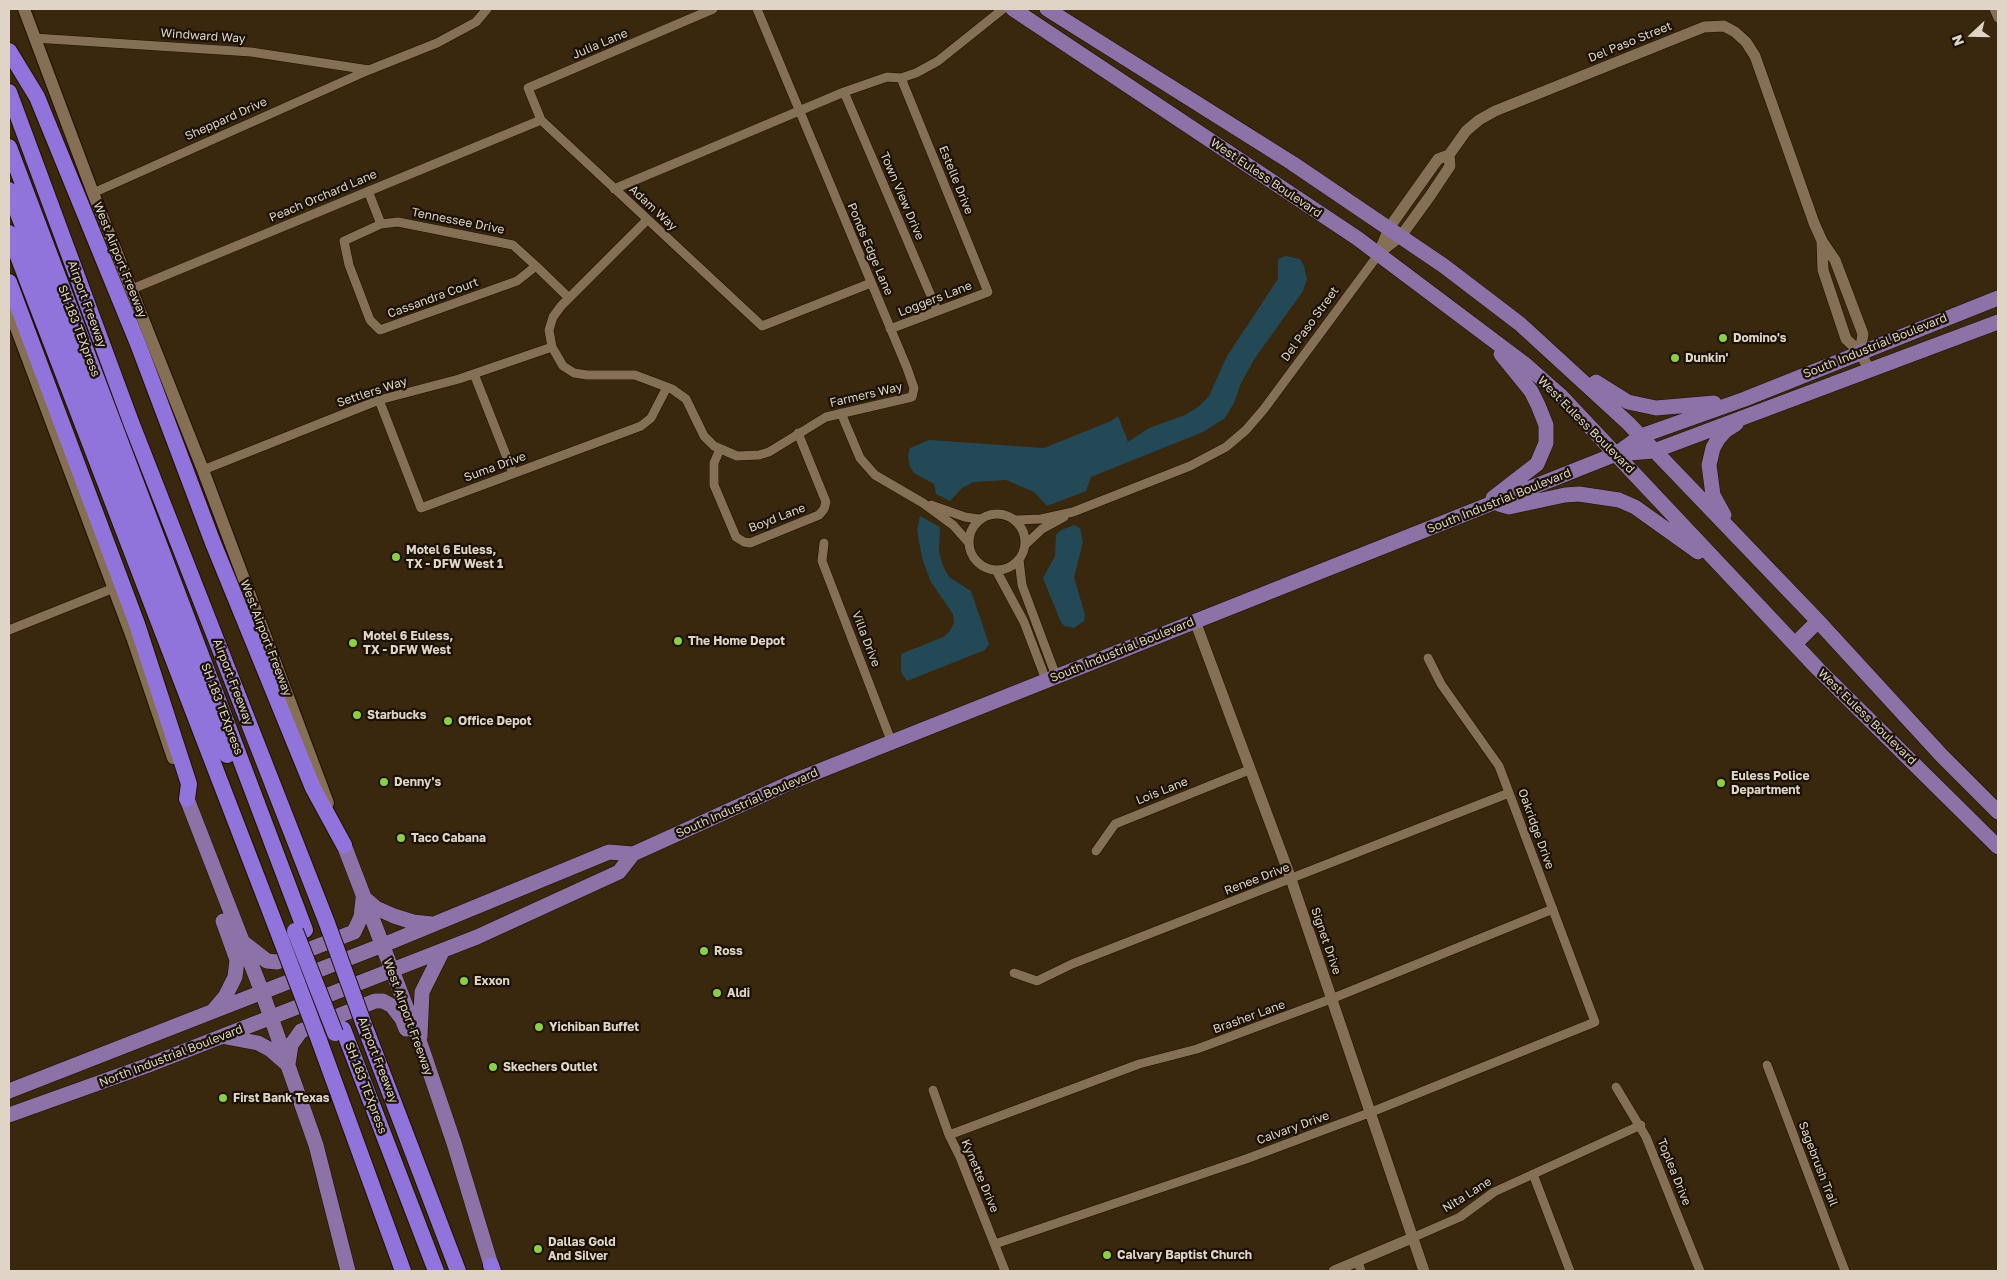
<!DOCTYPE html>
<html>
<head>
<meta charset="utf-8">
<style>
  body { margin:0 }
  #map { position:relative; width:2007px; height:1280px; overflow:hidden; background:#39270e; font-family:"Golos Text",sans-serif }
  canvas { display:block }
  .frame { position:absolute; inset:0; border:10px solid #dfd4c5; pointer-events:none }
  .north { position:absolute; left:1947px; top:10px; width:50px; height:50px; -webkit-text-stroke:4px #1a1207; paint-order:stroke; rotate:249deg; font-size:14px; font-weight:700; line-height:20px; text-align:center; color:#dfd4c5 }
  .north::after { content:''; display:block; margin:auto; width:18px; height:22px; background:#dfd4c5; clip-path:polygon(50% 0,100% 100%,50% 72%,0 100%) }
</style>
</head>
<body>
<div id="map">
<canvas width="2007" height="1280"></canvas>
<div class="frame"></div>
<div class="north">N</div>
</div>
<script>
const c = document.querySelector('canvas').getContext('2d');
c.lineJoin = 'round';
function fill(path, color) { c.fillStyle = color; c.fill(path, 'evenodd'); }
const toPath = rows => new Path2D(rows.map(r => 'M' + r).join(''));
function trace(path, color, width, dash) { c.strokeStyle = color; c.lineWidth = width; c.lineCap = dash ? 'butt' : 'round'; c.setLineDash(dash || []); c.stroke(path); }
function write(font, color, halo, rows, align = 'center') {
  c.font = font + ' "Golos Text",sans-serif'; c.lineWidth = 4.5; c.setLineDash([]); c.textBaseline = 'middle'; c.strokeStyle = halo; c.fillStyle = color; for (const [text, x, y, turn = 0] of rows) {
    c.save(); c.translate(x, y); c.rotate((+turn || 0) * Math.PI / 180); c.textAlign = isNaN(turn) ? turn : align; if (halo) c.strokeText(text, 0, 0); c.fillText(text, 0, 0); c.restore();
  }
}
const water = toPath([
  [1286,256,1300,259,1304,266,1307,279,1303,291,1255,358,1241,383,1234,403,1225,418,1203,432,1091,477,1086,491,1047,506,1034,492,1006,480,974,482,962,488,950,501,936,494,934,484,914,473,910,467,908,456,910,448,929,440,1044,448,1111,421,1118,416,1128,442,1149,428,1185,415,1198,407,1209,396,1227,356,1278,279,1278,259],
  [920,516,940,527,939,551,943,566,949,577,971,591,989,644,985,650,907,681,901,672,901,654,943,637,950,631,954,623,953,614,931,582,922,558,917,530],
  [1074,525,1080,528,1083,542,1074,577,1085,615,1084,621,1074,628,1064,626,1060,620,1043,578,1055,556,1056,535,1061,530]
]);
const minor = toPath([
  [1994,9,1998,18],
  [34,38,251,52,369,70],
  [844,92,937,310],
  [541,120,528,88,713,9],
  [614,189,844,92,887,77,901,78,916,73,938,61,1003,9],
  [368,191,381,224],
  [93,193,369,70,437,43,476,22,487,9],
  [647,220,561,306,553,317,549,330,552,347,563,366,574,373,587,375,635,375,672,389,686,399,704,436,714,446,737,456,759,455,769,452,826,417,912,397,914,388,907,368,757,9],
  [536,266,517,281,380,330,370,320,349,265,344,241,381,224,398,222,513,245,536,266,569,298],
  [132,289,541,120,762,326,871,283],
  [890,329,988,292,901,78],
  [474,374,513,473],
  [379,400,421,508,641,426,651,418,667,387],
  [841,413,860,458,875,475,923,503,953,525,969,543],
  [720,449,714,463,714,485,736,537,744,542,750,543,819,515,824,509,826,502,798,433],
  [203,470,379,400,459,379,552,347],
  [931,505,965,517,979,519],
  '969 542a28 28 0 1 1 56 0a28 28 0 1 1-56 0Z',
  [1016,520,1041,519,1073,512,1190,466,1226,447,1246,430,1264,409,1378,255],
  [824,543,822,561,892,743],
  [1026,544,1042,529,1064,517],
  [1019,560,1022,585,1056,676],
  [996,570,1024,622,1046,680],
  [9,630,114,588],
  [1096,851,1115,824,1249,770],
  [1014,973,1037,981,1072,964,1509,793],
  [1767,1065,1845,1271],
  [1616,1087,1646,1137,1700,1271],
  [933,1090,949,1135,960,1157,1005,1271],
  [949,1135,1139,1064,1197,1049,1331,999,1553,909],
  [1533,1174,1570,1271],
  [1412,1238,1460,1217,1494,1192,1641,1125],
  [995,1244,1246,1159,1369,1113,1595,1022,1499,766,1441,684,1428,658],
  [1358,1262,1361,1271]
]);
const tertiary = toPath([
  [1822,241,1823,270,1846,339,1860,352,1870,371],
  [1378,254,1401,236,1430,196,1450,166,1449,155],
  [1378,255,1389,228,1438,159,1449,155,1466,131,1479,120,1495,111,1704,27,1724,26,1735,32,1746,42,1755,56,1814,223,1822,241,1835,260,1863,334,1860,352],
  [1195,621,1291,879,1424,1271],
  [1334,1271,1412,1238]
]);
const secondary = toPath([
  [24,9,93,193,203,470,328,803],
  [9,309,133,640,173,758]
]);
const primary = toPath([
  [1013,9,1357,238,1526,365,1560,395,1818,669,1998,847],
  [1047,9,1292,163,1444,266,1520,324,1628,423,1818,621,1942,756,1998,812],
  [1596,382,1628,402,1656,408,1714,403],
  [1617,454,1654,451,1998,322],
  [1493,498,1537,464,1546,443,1546,425,1538,405,1531,391,1501,354],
  [1499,504,1509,507,1565,495,1579,494,1619,500,1635,507,1698,552],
  [1724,515,1713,495,1709,465,1713,448,1718,439,1725,431,1736,424],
  [1795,644,1818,621],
  [187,799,262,992,316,1145,348,1271],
  [344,845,420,1043,454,1143,491,1265],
  [363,897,376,908,394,916,413,922,432,924],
  [244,943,267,961,277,962,354,932,361,917,363,899],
  [213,1011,225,997,235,977,237,960,223,921],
  [226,1037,258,1043,271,1050,287,1064],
  [420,1037,422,992,443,950],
  [288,1064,291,1045,301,1031,375,1001,383,1001,392,1006,402,1019,406,1029],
  [9,1091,393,941,609,852,633,854],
  [9,1115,146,1066,477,937,619,872,633,854,794,781,1616,454,1641,436,1745,399,1998,298]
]);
const motorway = toPath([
  [9,51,37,97,138,344,213,543,313,788,344,845],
  [9,92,131,422,327,923],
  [9,147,305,930],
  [9,190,227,755],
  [9,233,280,937],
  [9,282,137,624,189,784,187,799],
  [363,1022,458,1271],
  [343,1029,436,1271],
  [319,1040,403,1271],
  [491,1265,493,1271]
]);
const motorwayBridge = toPath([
  [327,923,363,1022],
  [295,931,335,1033],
  [280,937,319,1040]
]);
const markers = [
  [1723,338,5,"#8cce45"],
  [1675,358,5,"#8cce45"],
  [396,557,5,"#8cce45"],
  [678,641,5,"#8cce45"],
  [353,643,5,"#8cce45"],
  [357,715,5,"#8cce45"],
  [448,721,5,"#8cce45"],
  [384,782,5,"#8cce45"],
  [1721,783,5,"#8cce45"],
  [401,838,5,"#8cce45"],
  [704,951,5,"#8cce45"],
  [464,981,5,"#8cce45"],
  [717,993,5,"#8cce45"],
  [539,1027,5,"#8cce45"],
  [493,1067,5,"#8cce45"],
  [223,1098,5,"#8cce45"],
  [538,1249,5,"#8cce45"],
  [1107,1255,5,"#8cce45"]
];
const streetNames = [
  ["Windward Way",203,36,4],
  ["Del Paso Street",1630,42,-22],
  ["Julia Lane",600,44,-23],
  ["Sheppard Drive",226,119,-24],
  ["West Euless Boulevard",1266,178,34],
  ["Estelle Drive",956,180,68],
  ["Peach Orchard Lane",323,196,-23],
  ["Town View Drive",902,196,67],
  ["Adam Way",653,208,43],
  ["Tennessee Drive",458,221,11],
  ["Ponds Edge Lane",870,249,67],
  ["West Airport Freeway",120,260,68],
  ["Cassandra Court",433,298,-20],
  ["Loggers Lane",935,299,-21],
  ["Airport Freeway",87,304,70],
  ["Del Paso Street",1310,324,-54],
  ["SH 183 TEXpress",79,331,69],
  ["South Industrial Boulevard",1875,346,-22],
  ["Settlers Way",372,392,-18],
  ["Farmers Way",866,395,-13],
  ["West Euless Boulevard",1586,425,45],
  ["Suma Drive",495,467,-20],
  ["South Industrial Boulevard",1499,501,-22],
  ["Boyd Lane",777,518,-21],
  ["West Airport Freeway",266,638,69],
  ["Villa Drive",866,639,69],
  ["South Industrial Boulevard",1122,650,-22],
  ["Airport Freeway",233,682,69],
  ["SH 183 TEXpress",222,709,69],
  ["West Euless Boulevard",1867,717,44],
  ["Lois Lane",1162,791,-22],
  ["South Industrial Boulevard",747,803,-24],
  ["Oakridge Drive",1536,829,70],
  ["Renee Drive",1257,879,-21],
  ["Signet Drive",1326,941,71],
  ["West Airport Freeway",408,1017,70],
  ["Brasher Lane",1249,1017,-20],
  ["North Industrial Boulevard",171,1056,-21],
  ["Airport Freeway",378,1060,69],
  ["SH 183 TEXpress",366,1088,69],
  ["Calvary Drive",1293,1128,-20],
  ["Sagebrush Trail",1818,1164,69],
  ["Toplea Drive",1674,1172,68],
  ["Kynette Drive",980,1176,67],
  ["Nita Lane",1467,1195,-32]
];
const poiNames = [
  ["Domino's",1733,338],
  ["Dunkin'",1685,358],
  ["Motel 6 Euless,",406,550],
  ["TX - DFW West 1",406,564],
  ["Motel 6 Euless,",363,636],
  ["TX - DFW West",363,650],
  ["The Home Depot",688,641],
  ["Starbucks",367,715],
  ["Office Depot",458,721],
  ["Euless Police",1731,776],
  ["Department",1731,790],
  ["Denny's",394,782],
  ["Taco Cabana",411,838],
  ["Ross",714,951],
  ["Exxon",474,981],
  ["Aldi",727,993],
  ["Yichiban Buffet",549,1027],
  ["Skechers Outlet",503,1067],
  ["First Bank Texas",233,1098],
  ["Dallas Gold",548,1242],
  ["And Silver",548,1256],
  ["Calvary Baptist Church",1117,1255]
];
fill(water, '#234957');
trace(minor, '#1f0f00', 10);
trace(tertiary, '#1f0f00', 12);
trace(secondary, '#1f0f00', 14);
trace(primary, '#1f0f00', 16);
trace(motorway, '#1f0f00', 18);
trace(minor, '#857056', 9);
trace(tertiary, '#857056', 11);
trace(secondary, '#857056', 12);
trace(primary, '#8c72a6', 15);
trace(motorway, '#9074dc', 16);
trace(motorwayBridge, '#1f0f00', 18, []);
trace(motorwayBridge, '#9074dc', 16);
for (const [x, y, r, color] of markers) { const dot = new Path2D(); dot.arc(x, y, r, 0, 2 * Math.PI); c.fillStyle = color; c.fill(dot); trace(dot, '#1a1207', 2); }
write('12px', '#dfd4c5', '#1a1207', streetNames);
write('bold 12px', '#dfd4c5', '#1a1207', poiNames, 'left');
</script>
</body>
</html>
